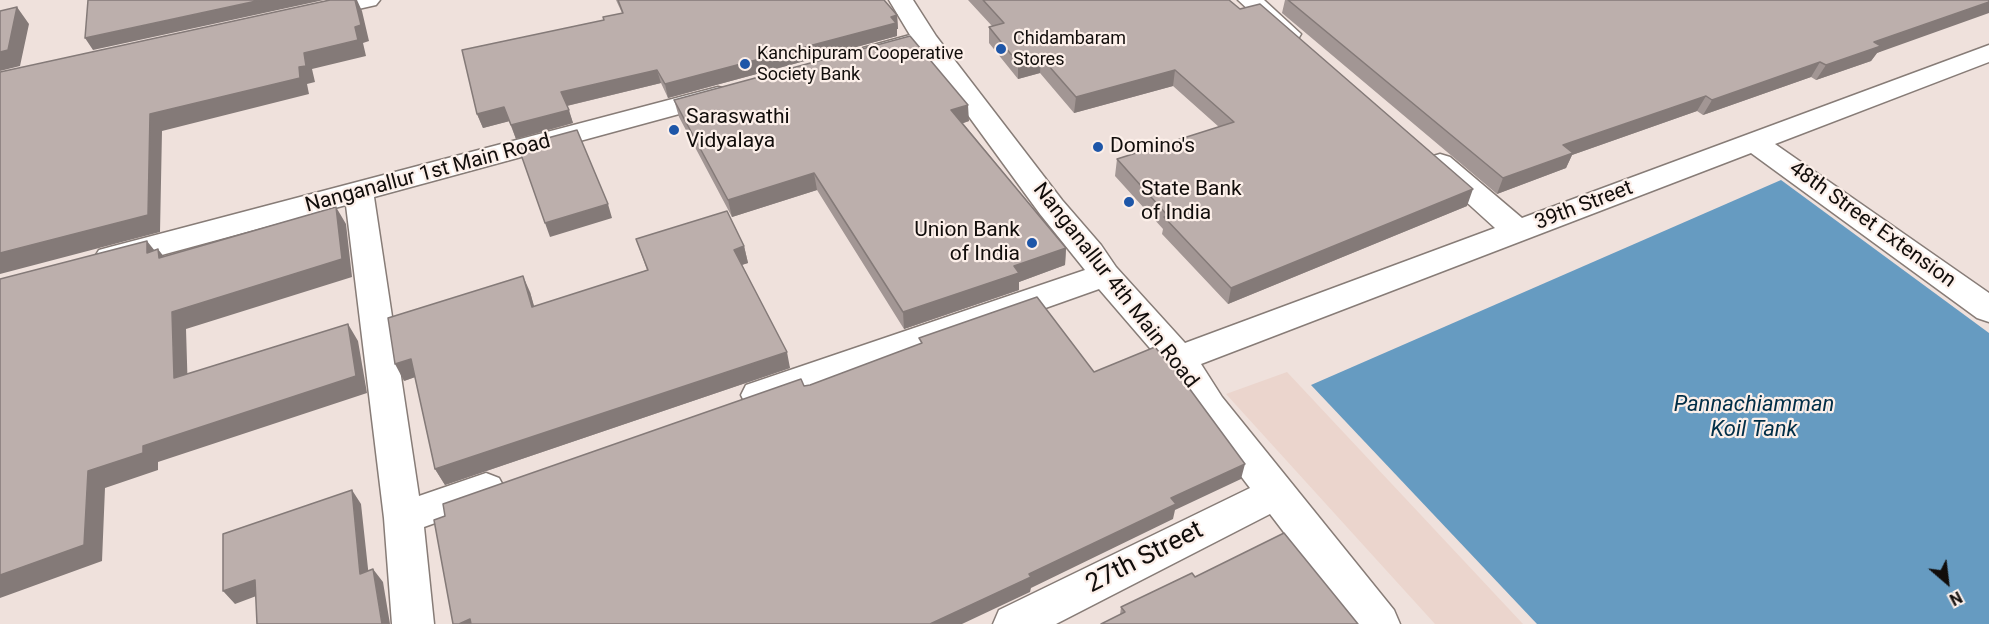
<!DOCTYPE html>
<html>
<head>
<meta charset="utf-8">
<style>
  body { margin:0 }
  #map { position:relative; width:1989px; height:624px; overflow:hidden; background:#efe1dc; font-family:Roboto,sans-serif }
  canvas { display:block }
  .north { position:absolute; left:1917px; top:552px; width:60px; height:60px; -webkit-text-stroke:4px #fcefe9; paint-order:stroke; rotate:152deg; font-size:16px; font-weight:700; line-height:24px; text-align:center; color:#110d0b }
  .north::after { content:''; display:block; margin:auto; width:21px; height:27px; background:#110d0b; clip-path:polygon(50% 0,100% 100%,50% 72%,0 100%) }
</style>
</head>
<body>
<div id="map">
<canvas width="1989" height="624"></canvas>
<div class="north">N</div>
</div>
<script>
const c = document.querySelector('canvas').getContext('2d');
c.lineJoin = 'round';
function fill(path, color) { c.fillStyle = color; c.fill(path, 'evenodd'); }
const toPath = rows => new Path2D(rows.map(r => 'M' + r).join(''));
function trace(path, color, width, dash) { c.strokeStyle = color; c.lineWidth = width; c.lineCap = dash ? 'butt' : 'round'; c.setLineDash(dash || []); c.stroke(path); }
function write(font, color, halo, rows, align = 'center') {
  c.font = font + ' Roboto,sans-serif'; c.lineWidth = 4.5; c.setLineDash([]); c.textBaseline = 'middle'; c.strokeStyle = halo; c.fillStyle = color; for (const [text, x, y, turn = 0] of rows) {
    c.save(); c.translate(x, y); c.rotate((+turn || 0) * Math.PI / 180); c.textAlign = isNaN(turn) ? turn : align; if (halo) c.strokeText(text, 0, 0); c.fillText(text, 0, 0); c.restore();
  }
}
const built = toPath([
  [1287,372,1523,624,1435,624,1226,394]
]);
const water = toPath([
  [1781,180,1989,333,1989,624,1537,624,1311,385]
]);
const minor = toPath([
  [335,0,380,0,376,5,314,19,305,17,302,12,305,7,335,0],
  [889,0,913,0,936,36,1062,200,1101,245,1116,267,1185,343,1495,228,1430,169,1426,163,1430,157,1440,154,1450,157,1522,218,1989,45,1989,62,1775,144,1989,293,1989,322,1977,318,1751,153,1201,364,1222,397,1394,610,1400,624,1354,624,1270,514,1056,624,993,624,999,610,1250,488,1196,417,1167,368,1099,289,772,405,759,409,746,405,741,395,746,385,1085,270,1040,214,919,48,872,61,863,58,859,53,863,48,910,35,889,0],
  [1238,0,1264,0,1301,34,1298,39,1289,41,1280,39,1238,0],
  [718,87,727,89,731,95,727,101,374,197,419,496,486,473,499,478,505,489,499,500,424,527,434,624,392,624,384,518,346,205,110,269,99,266,94,258,99,250,110,247,718,87]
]);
const wall = toPath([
  [616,0,884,0,897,15,898,29,897,29,897,36,668,98,661,83,567,106,573,123,516,139,509,121,483,128,477,114,604,20,622,13],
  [968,0,1229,0,1467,206,1228,304,1162,234,1163,229,1115,176,1117,159,1219,127,1173,86,1074,113,1040,73,1018,79,989,43,989,27,992,26],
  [1285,0,1989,0,1877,53,1871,61,1816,80,1811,77,1703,115,1697,111,1572,155,1566,168,1497,194,1282,13],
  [674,100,969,121,963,123,1066,248,1065,265,1019,282,1019,290,904,329,817,190,732,217,679,117],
  [636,239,744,246,748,263,742,265,790,368,445,485,435,469,415,377,404,381,530,292,534,307,647,270],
  [1195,577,1120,615,1121,607]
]);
const shadedWall = toPath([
  [261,0,324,0,93,50,85,38],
  [355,0,357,0,362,11,369,41,363,43,366,56,312,69,315,82,307,84,309,94,162,131,160,232,0,274,0,253,150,114,299,67,304,53,355,27],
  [1989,2,1989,13,1877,53,1871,61,1816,80,1826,65,1874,42],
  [17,7,29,24,20,66,0,71,0,52],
  [897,15,898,29,897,29,897,36,668,98,665,84],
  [1041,57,1040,73,1018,79,1018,63],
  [1820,62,1811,77,1703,115,1712,100],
  [657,70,661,83,566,106,561,92],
  [1175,70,1173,86,1074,113,1076,97],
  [1706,96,1697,111,1572,155,1566,168,1497,194,1503,178,1563,145],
  [968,105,969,121,952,127,951,110],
  [504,107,510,121,483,128,477,114],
  [569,110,573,123,516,139,511,125],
  [814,173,817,190,732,217,728,200],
  [1473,189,1467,206,1228,304,1231,288],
  [608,204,612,218,550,237,545,223],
  [336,207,346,224,352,277,186,329,188,395,174,378,172,312],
  [147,241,159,256,158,249,171,266,147,253],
  [744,246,748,263,738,266,734,250],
  [1066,248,1065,265,1019,282,1019,290,904,329,903,312,1014,266],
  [523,276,530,292,539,323,532,307],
  [348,324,358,341,367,393,158,462,158,470,105,488,102,561,0,598,0,575,88,471,143,446],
  [787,352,790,368,445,485,435,469],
  [411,359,421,375,404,381,395,364],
  [1245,464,1241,479,1175,510,1173,519,1031,588,1030,592,962,624,930,624,1029,574,1171,498],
  [352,490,361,504,370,587,360,574],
  [373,569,383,582,390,624,382,624],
  [255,580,267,592,235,604,223,591],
  [470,619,473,624,459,624]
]);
const building = toPath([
  [88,0,261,0,85,38,88,0],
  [330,0,355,0,361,25,355,27,358,40,304,53,306,66,299,67,300,78,150,114,148,215,0,253,0,72,330,0],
  [618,0,884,0,897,15,891,17,896,23,665,84,657,70,561,92,569,110,511,125,504,107,477,114,462,50,604,20,603,17,623,13,618,0],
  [983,0,1229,0,1240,9,1260,4,1473,189,1231,288,1164,217,1168,216,1117,159,1234,122,1175,70,1076,97,1041,57,1018,63,989,27,1004,23,983,0],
  [1288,0,1989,0,1989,2,1874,42,1881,46,1826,65,1820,62,1712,100,1706,96,1563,145,1573,153,1503,178,1288,0],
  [17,7,8,50,0,52,0,11,17,7],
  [910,36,968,105,951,110,1066,248,1014,266,1019,273,903,312,814,173,728,200,674,100,910,36],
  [577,130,608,204,545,223,518,146,577,130],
  [336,207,342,259,172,312,174,378,348,324,356,376,143,446,143,453,88,471,84,545,0,575,0,279,147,241,147,253,158,249,159,258,336,207],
  [727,211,744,246,734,250,787,352,435,469,411,359,395,364,388,318,523,276,532,307,648,270,636,239,727,211],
  [1037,297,1094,372,1155,347,1189,388,1245,464,1171,498,1176,504,1029,574,1031,577,930,624,471,624,470,619,459,624,453,624,434,520,445,516,443,504,801,379,804,386,810,385,922,343,919,338,1037,297],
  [352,490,360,574,373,569,382,624,257,624,255,580,223,591,223,534,352,490],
  [1284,533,1358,624,1101,624,1125,612,1121,607,1192,573,1195,577,1284,533]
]);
const markers = [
  [1001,49,6,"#1e56a8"],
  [745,64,6,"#1e56a8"],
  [674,130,6,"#1e56a8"],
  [1098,147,6,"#1e56a8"],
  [1129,202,6,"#1e56a8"],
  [1032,243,6,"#1e56a8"]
];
const farPoinames = [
  ["Chidambaram",1013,39],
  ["Stores",1013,60],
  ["Kanchipuram Cooperative",757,54],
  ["Society Bank",757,75]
];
const poiNames = [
  ["Saraswathi",686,118],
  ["Vidyalaya",686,142],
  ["Domino's",1110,147],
  ["State Bank",1141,190],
  ["of India",1141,214],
  ["Union Bank",1020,231,"right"],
  ["of India",1020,255,"right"]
];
const streetNames = [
  ["Nanganallur 1st Main Road",428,174,-15],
  ["39th Street",1584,206,-21],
  ["48th Street Extension",1872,225,36],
  ["Nanganallur 4th Main Road",1115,286,52]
];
const waterNames = [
  ["Pannachiamman",1754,405],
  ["Koil Tank",1754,430]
];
const nearStreetnames = [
  ["27th Street",1145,558,-27]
];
fill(built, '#ebd5cd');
fill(water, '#669bc1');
trace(minor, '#877c77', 3);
fill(minor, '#fff');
fill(wall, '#a29694');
fill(shadedWall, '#847a78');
fill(building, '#bcafac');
trace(building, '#847a78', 1.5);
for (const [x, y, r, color] of markers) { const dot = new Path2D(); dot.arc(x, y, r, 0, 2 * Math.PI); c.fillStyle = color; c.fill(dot); trace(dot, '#fcefe9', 2); }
write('18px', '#110d0b', '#fcefe9', farPoinames, 'left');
write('21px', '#110d0b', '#fcefe9', poiNames, 'left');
write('21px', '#110d0b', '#fcefe9', streetNames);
write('italic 22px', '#002e47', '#fcefe9', waterNames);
write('26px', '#110d0b', '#fcefe9', nearStreetnames);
</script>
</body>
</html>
